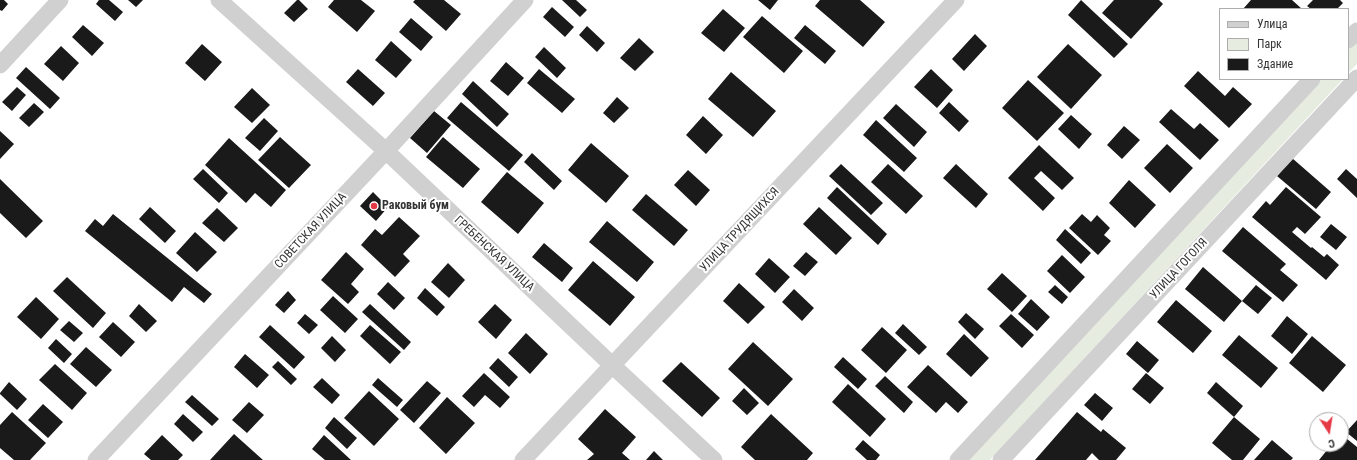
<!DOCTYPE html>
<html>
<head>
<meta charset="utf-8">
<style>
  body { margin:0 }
  #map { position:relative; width:1357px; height:460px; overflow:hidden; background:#fff; font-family:"Roboto Condensed",sans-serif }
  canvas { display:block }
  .legend { position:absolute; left:1219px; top:8px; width:130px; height:72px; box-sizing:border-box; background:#fff; border:1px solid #adadad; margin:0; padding:5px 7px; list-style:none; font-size:12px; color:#333 }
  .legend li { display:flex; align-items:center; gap:8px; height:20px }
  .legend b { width:20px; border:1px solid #adadad }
  .north { position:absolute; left:1309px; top:412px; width:40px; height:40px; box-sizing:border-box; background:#fff; border:1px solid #adadad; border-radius:50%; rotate:168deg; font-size:11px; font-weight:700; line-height:16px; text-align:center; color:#333 }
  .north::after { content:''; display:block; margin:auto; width:14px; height:18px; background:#e63946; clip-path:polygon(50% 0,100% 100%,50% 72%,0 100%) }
</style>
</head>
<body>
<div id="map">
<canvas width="1357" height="460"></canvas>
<ul class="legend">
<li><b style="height:5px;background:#d0d0d0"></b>Улица</li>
<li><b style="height:11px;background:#e6ecdf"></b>Парк</li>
<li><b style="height:11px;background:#1a1a1a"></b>Здание</li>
</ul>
<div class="north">С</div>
</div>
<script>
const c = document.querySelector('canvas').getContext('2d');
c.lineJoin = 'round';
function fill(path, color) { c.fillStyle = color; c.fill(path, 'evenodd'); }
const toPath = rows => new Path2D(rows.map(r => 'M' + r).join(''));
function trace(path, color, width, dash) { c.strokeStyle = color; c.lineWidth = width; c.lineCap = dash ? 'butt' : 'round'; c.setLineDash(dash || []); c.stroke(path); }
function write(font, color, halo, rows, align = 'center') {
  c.font = font + ' "Roboto Condensed",sans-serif'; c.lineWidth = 4; c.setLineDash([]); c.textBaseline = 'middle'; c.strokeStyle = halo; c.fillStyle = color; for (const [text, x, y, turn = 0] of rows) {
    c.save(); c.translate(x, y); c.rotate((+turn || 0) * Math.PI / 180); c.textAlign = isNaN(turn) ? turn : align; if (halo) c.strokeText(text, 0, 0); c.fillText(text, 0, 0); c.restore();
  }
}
const green = toPath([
  [1357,39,1357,64,1348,73,1348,48],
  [1320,79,1343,79,990,460,968,460]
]);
const building = toPath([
  [0,0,4,0,8,4,2,11,0,10],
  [99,0,109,0,123,12,115,21,96,4],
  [128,0,143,0,136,7],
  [297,0,299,0,308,9,294,22,284,13],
  [334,0,361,0,375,11,357,32,328,7],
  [415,0,444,0,461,14,446,31,413,2],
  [562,0,576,0,587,10,580,17],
  [758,0,778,0,770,10],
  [820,0,860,0,885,22,863,47,815,6],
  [1081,0,1128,44,1114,58,1068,15],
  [1114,0,1159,0,1163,4,1131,39,1102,13],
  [1251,0,1292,0,1302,9,1243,9],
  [1313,0,1340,0,1343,3,1337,9,1311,9,1307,6],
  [552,7,574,27,565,37,543,17],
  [723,9,745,28,724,52,701,33],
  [762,16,803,51,784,73,743,37],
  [411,18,433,37,421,51,399,32],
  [83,25,104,43,92,56,72,37],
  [805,25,836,51,825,64,794,38],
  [587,26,605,43,597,52,579,35],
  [975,34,987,46,964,71,952,59],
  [639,38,654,52,635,71,620,58],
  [391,41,412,60,396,78,375,60],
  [202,44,222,62,205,81,185,63],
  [1068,44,1102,75,1071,109,1037,77],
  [61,46,79,63,63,81,44,64],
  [544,47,566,68,557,78,535,57],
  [506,62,524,78,508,96,490,81],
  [26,67,60,98,50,109,16,78],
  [358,69,385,93,373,106,346,82],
  [539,69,575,99,562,113,527,83],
  [931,69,953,90,937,108,914,87],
  [1198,71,1225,96,1233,87,1252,104,1229,128,1184,86],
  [731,72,776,111,753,137,708,99],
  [1028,80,1064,113,1037,141,1002,108],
  [473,81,509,114,497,127,462,94],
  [17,87,26,95,12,111,2,102],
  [252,88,270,105,252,123,234,107],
  [617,97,629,108,614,123,603,113],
  [461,102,523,155,509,171,447,118],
  [949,102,969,121,959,132,939,113],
  [34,103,44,112,29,127,19,118],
  [896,104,927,132,914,147,883,118],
  [1171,109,1194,129,1200,123,1219,140,1200,160,1159,122],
  [434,111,451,125,427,153,410,138],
  [1071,115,1092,134,1079,149,1058,129],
  [703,116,723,135,706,154,686,135],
  [264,118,278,131,260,151,245,138],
  [876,120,917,158,904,172,863,135],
  [1124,126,1140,140,1122,159,1107,145],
  [0,131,14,144,0,159],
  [280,137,311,165,289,188,258,160],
  [443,137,480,169,463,188,426,157],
  [229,138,286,190,271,207,255,193,246,203,205,165],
  [591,143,629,176,606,203,568,170],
  [1167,144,1193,168,1170,193,1144,168],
  [1039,145,1074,178,1062,190,1041,171,1034,178,1055,198,1043,211,1008,178],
  [532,153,562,181,554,190,524,162],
  [1292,158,1331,192,1316,209,1277,176],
  [841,164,883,203,871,215,829,176],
  [888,164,923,196,906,214,871,182],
  [956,164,988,194,976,208,943,178],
  [203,169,228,193,219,203,193,179],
  [1346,169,1357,179,1357,198,1337,179],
  [688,170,710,190,696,206,674,185],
  [507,172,544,203,518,234,481,202],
  [0,179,43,221,26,238,0,213],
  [1129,180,1156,205,1135,228,1109,203],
  [837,187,887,234,878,245,827,198],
  [1286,187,1321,217,1305,234,1297,227,1292,232,1311,248,1312,247,1324,257,1327,254,1339,265,1326,280,1252,217,1266,201,1270,205],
  [373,192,388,207,376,221,360,206],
  [646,194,688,230,674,246,632,210],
  [150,207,176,231,165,243,139,219],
  [819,207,852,238,836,255,803,224],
  [217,208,238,228,224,242,202,223],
  [113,214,212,294,204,303,184,287,172,302,85,231,95,219,103,226],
  [1082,214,1091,222,1097,215,1110,228,1104,235,1111,241,1098,255,1069,228],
  [399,217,420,236,403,254,410,261,395,277,361,245,375,229,382,235],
  [607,221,654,262,637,282,589,242],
  [1331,224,1347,237,1336,250,1320,237],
  [1243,227,1286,264,1280,270,1298,285,1283,302,1222,251],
  [1065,229,1091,253,1081,264,1056,240],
  [195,232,217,252,197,272,176,253],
  [544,243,573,268,562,282,532,257],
  [346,252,364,269,351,284,359,292,348,304,321,280],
  [806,252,818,262,805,276,793,266],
  [1062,255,1085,277,1070,293,1047,271],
  [769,258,790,277,775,293,755,274],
  [593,261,635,297,610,326,568,290],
  [448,263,465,280,449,298,431,282],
  [1203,267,1242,301,1224,322,1185,289],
  [1002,273,1027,296,1012,312,987,289],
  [67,277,106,313,93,328,53,291],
  [388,282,405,298,394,310,377,294],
  [739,283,765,307,748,324,723,301],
  [1055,285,1068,297,1062,304,1048,292],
  [1256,285,1272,298,1258,314,1242,301],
  [425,288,445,307,437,316,417,298],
  [794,289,814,308,802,321,782,302],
  [288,291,296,300,284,313,275,305],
  [333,296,358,319,345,333,320,310],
  [36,297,59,319,41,339,17,317],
  [1031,299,1050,317,1037,331,1018,314],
  [1176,300,1212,331,1193,353,1157,322],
  [139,304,157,321,146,332,129,316],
  [370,304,411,342,404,350,362,312],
  [495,304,512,320,496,339,478,322],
  [966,313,984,329,975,339,958,322],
  [305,314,318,325,309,334,297,323],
  [1011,314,1034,335,1022,348,999,326],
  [1287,316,1308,334,1292,354,1271,336],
  [69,321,83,333,74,342,60,330],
  [113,322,135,342,121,357,99,337],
  [903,324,927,347,919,355,895,333],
  [270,325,305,357,294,369,259,337],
  [370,325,401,352,390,364,360,336],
  [882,327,907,350,886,373,861,350],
  [526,333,548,354,530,374,508,353],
  [964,334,989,358,971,377,946,354],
  [1239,335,1278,368,1261,388,1222,355],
  [332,336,346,350,335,362,321,348],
  [1312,336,1346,365,1323,392,1289,363],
  [56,339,72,354,64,363,48,348],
  [1137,341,1159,360,1148,373,1126,354],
  [753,342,793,379,768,406,728,369],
  [86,347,112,370,96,387,70,364],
  [245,354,269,375,257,388,234,367],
  [843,357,867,379,858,389,834,367],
  [498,358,518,377,509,387,489,368],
  [278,361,297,379,291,385,272,367],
  [681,362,720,398,702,417,662,381],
  [55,364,87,393,72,410,39,380],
  [928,365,968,402,958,413,946,402,936,413,907,387],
  [484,373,510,397,500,408,485,395,474,407,462,396],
  [1146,373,1164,388,1150,404,1132,389],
  [885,376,913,402,904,413,875,386],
  [322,378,340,395,332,404,313,387],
  [378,378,403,400,397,407,372,385],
  [427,381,441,393,414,423,400,410],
  [9,382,27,399,17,410,0,394,0,393],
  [1216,382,1243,406,1234,417,1207,393],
  [848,384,886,419,870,437,832,402],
  [744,388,759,403,747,415,732,401],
  [369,391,399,419,374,446,344,418],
  [1095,393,1113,408,1102,421,1084,405],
  [192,395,219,419,212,426,185,402],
  [447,397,475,423,446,454,419,428],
  [249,402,264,415,247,433,232,420],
  [43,404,63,422,48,438,28,420],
  [605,409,636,437,622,453,630,460,587,460,594,454,578,439],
  [12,412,46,443,30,460,14,460,0,448,0,425],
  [1077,412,1101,432,1103,429,1126,448,1116,460,1099,460,1092,453,1086,460,1035,460],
  [183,414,203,432,193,442,174,424],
  [771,414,813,453,807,460,755,460,741,447],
  [334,417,357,438,347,449,325,428],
  [1234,417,1260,439,1243,460,1232,460,1212,443],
  [1357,420,1357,441,1346,432],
  [234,434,263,460,210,460],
  [1341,434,1357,447,1357,460,1319,460,1332,444,1341,444],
  [162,435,183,455,178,460,151,460,144,454],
  [324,435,351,460,325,460,312,449],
  [863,440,880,455,876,460,867,460,855,449],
  [1272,440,1293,458,1291,460,1254,460],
  [654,451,663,460,646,460]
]);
const minor = toPath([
  [219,0,386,151,612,365,714,460],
  [1348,40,1357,31],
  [0,65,60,0],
  [96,460,386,151,525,0],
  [523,460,956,0],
  [958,460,1312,79],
  [1001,460,1357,78]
]);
const markers = [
  [374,206,4,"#e63946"]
];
const poiNames = [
  ["Раковый бум",382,206]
];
const streetNames = [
  ["УЛИЦА ТРУДЯЩИХСЯ",740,230,-47],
  ["СОВЕТСКАЯ УЛИЦА",311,231,-47],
  ["ГРЕБЕНСКАЯ УЛИЦА",494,254,43],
  ["УЛИЦА ГОГОЛЯ",1179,269,-47]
];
fill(green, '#e6ecdf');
fill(building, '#1a1a1a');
trace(minor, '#d0d0d0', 17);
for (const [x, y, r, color] of markers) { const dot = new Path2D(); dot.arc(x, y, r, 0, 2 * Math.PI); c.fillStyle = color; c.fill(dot); trace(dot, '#fff', 1.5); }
write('bold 12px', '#333', '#fff', poiNames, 'left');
write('12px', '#333', '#fff', streetNames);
</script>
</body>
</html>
